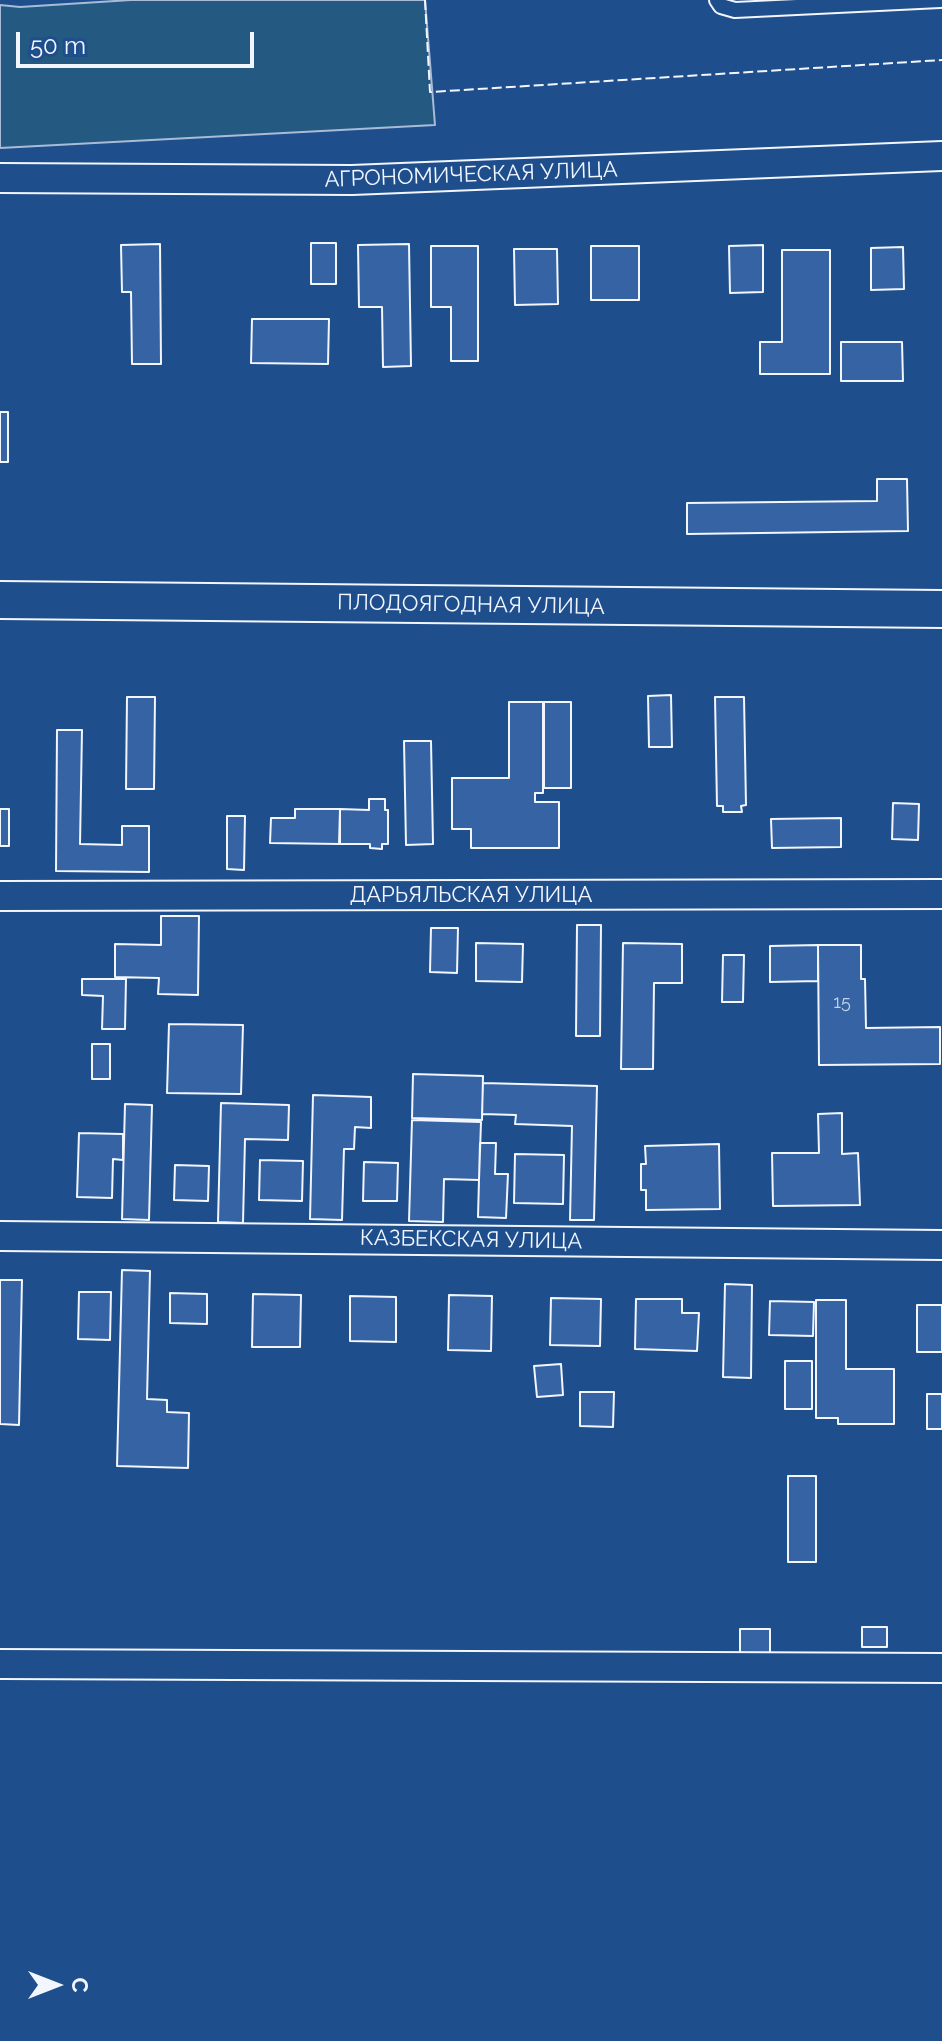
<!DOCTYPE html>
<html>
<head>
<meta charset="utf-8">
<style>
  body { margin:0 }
  #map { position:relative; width:942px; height:2041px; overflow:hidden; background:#1f4e8c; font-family:Raleway,sans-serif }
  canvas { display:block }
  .north { position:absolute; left:16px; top:1945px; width:80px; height:80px; -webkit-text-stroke:6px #1f4e8c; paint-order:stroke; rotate:90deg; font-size:22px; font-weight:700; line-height:32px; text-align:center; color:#f2f6ff }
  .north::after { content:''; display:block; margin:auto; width:28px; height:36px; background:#f2f6ff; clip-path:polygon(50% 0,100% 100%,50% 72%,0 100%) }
  .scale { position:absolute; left:16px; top:32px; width:238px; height:36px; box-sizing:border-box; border:4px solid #f2f6ff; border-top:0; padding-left:10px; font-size:24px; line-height:28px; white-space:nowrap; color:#f2f6ff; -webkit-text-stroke:6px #1f4e8c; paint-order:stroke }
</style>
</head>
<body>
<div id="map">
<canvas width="942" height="2041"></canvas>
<div class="north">С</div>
<div class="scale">50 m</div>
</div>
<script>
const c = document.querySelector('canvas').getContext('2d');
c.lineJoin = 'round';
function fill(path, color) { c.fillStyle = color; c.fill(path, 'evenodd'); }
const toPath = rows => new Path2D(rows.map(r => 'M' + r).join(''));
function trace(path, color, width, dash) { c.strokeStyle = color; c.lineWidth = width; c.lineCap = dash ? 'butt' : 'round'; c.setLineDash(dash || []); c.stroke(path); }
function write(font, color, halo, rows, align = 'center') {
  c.font = font + ' Raleway,sans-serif'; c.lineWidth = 6; c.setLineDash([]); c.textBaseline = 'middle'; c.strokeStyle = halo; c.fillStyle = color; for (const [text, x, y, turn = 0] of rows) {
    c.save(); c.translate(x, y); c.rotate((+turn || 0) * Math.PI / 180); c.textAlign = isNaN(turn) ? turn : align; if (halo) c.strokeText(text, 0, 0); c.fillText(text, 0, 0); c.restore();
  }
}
const green = toPath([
  [131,0,425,0,435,125,0,148,0,5,20,7,131,0]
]);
const building = toPath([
  [311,243,336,243,336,284,311,284,311,243],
  [160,244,161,364,132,364,131,292,122,292,121,245,160,244],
  [409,244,411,366,383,367,382,307,359,307,358,245,409,244],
  [763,245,763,292,730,293,729,246,763,245],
  [431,246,478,246,478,361,451,361,451,307,431,307,431,246],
  [591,246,639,246,639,300,591,300,591,246],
  [903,247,904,289,871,290,871,248,903,247],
  [514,249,557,249,558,304,515,305,514,249],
  [782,250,830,250,830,374,760,374,760,342,782,342,782,250],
  [252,319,329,319,328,364,251,363,252,319],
  [841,342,902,342,903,381,841,381,841,342],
  [0,412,8,412,8,462,0,462,0,412],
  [877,479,907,479,908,531,687,534,687,503,877,501,877,479],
  [671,695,672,747,649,747,648,696,671,695],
  [127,697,155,697,154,789,126,789,127,697],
  [715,697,744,697,746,805,741,806,742,812,723,812,723,806,717,806,715,697],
  [509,702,543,702,543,793,535,793,535,802,559,802,559,848,471,848,471,829,452,829,452,778,509,778,509,702],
  [544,702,571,702,571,788,544,788,544,702],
  [57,730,82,730,80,844,122,845,122,826,149,826,149,872,56,871,57,730],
  [404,741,431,741,433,844,406,845,404,741],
  [369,799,385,799,385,810,388,810,388,844,382,844,382,849,370,848,370,844,340,844,340,809,369,810,369,799],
  [893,803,919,804,918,840,892,839,893,803],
  [0,809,9,809,9,846,0,846,0,809],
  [295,809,340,809,339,844,270,843,271,818,295,818,295,809],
  [227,816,245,816,244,870,227,869,227,816],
  [841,818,841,847,772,848,771,819,841,818],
  [161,916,199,916,198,995,158,994,159,978,115,977,115,944,161,945,161,916],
  [577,925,601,925,600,1036,576,1036,577,925],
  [431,928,458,928,457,973,430,972,431,928],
  [476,943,523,944,522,982,476,981,476,943],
  [623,943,682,944,682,983,654,983,653,1069,621,1069,623,943],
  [818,945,818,981,770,982,770,946,818,945],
  [818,945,861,945,861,979,865,979,866,1028,940,1027,940,1064,819,1065,818,945],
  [723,955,744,955,743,1002,722,1002,723,955],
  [82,979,126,979,125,1029,102,1029,103,996,82,995,82,979],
  [169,1024,243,1025,241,1094,167,1093,169,1024],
  [92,1044,110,1044,110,1079,92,1079,92,1044],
  [413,1074,483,1076,482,1120,412,1118,413,1074],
  [483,1083,597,1086,594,1220,570,1220,572,1126,515,1124,516,1115,482,1114,483,1083],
  [313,1095,371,1097,371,1128,355,1127,354,1149,344,1149,342,1220,310,1219,313,1095],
  [221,1103,289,1105,288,1140,245,1139,243,1223,218,1222,221,1103],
  [125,1104,152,1105,149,1220,122,1219,125,1104],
  [842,1113,842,1154,858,1153,860,1205,773,1206,772,1153,819,1153,818,1114,842,1113],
  [412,1120,481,1122,479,1180,444,1179,443,1222,409,1221,412,1120],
  [79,1133,123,1134,123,1160,113,1159,112,1198,77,1197,79,1133],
  [480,1143,496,1143,495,1174,508,1174,506,1218,478,1217,480,1143],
  [719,1144,720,1209,646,1210,646,1190,641,1190,641,1164,646,1164,645,1146,719,1144],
  [515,1154,564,1155,563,1204,514,1203,515,1154],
  [260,1160,303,1161,302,1201,259,1200,260,1160],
  [364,1162,398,1163,397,1201,363,1201,364,1162],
  [175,1165,209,1166,208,1201,174,1200,175,1165],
  [122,1270,150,1271,147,1399,167,1400,167,1412,189,1413,188,1468,117,1466,122,1270],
  [0,1280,22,1280,19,1425,0,1424,0,1280],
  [725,1284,752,1285,751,1378,723,1377,725,1284],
  [79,1292,111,1292,110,1340,78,1339,79,1292],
  [170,1293,207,1294,207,1324,170,1323,170,1293],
  [253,1294,301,1295,300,1347,252,1347,253,1294],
  [449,1295,492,1296,491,1351,448,1350,449,1295],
  [350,1296,396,1297,396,1342,350,1341,350,1296],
  [551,1298,601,1299,600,1346,550,1345,551,1298],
  [636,1299,682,1299,682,1313,699,1313,697,1351,635,1349,636,1299],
  [816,1300,846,1300,846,1369,894,1369,894,1424,838,1424,838,1418,816,1418,816,1300],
  [770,1301,814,1302,813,1336,769,1335,770,1301],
  [917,1305,942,1305,942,1352,917,1352,917,1305],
  [785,1361,812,1361,812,1409,785,1409,785,1361],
  [561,1364,563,1395,537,1397,534,1366,561,1364],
  [580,1392,614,1392,613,1427,580,1426,580,1392],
  [927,1394,942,1394,942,1429,927,1429,927,1394],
  [788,1476,816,1476,816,1562,788,1562,788,1476],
  [862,1627,887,1627,887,1647,862,1647,862,1627],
  [740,1629,770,1629,770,1659,740,1659,740,1629]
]);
const service = toPath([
  [717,0,721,6,735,10,940,0]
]);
const minor = toPath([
  [0,178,352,180,942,156],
  [0,896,942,894],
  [0,1236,942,1245],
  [0,1664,942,1668]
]);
const tertiary = toPath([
  [0,600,942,609]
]);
const fence = toPath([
  [425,0,430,92,942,60]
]);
const numberNames = [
  ["15",842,1003]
];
const streetNames = [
  ["АГРОНОМИЧЕСКАЯ УЛИЦА",471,175,-2],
  ["ПЛОДОЯГОДНАЯ УЛИЦА",471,605,1],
  ["ДАРЬЯЛЬСКАЯ УЛИЦА",471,895],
  ["КАЗБЕКСКАЯ УЛИЦА",471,1240,1]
];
fill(green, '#245a82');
trace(green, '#a8bbd7', 2);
fill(building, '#3563a3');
trace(building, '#f2f6ff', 2);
trace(service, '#f2f6ff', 18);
trace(minor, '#f2f6ff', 32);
trace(tertiary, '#f2f6ff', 40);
trace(service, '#1f4e8c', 14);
trace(minor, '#1f4e8c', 28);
trace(tertiary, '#1f4e8c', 36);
trace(fence, '#f2f6ff', 2, [10, 4]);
write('18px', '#c3d1e8', null, numberNames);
write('22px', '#f2f6ff', '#1f4e8c', streetNames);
</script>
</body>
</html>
